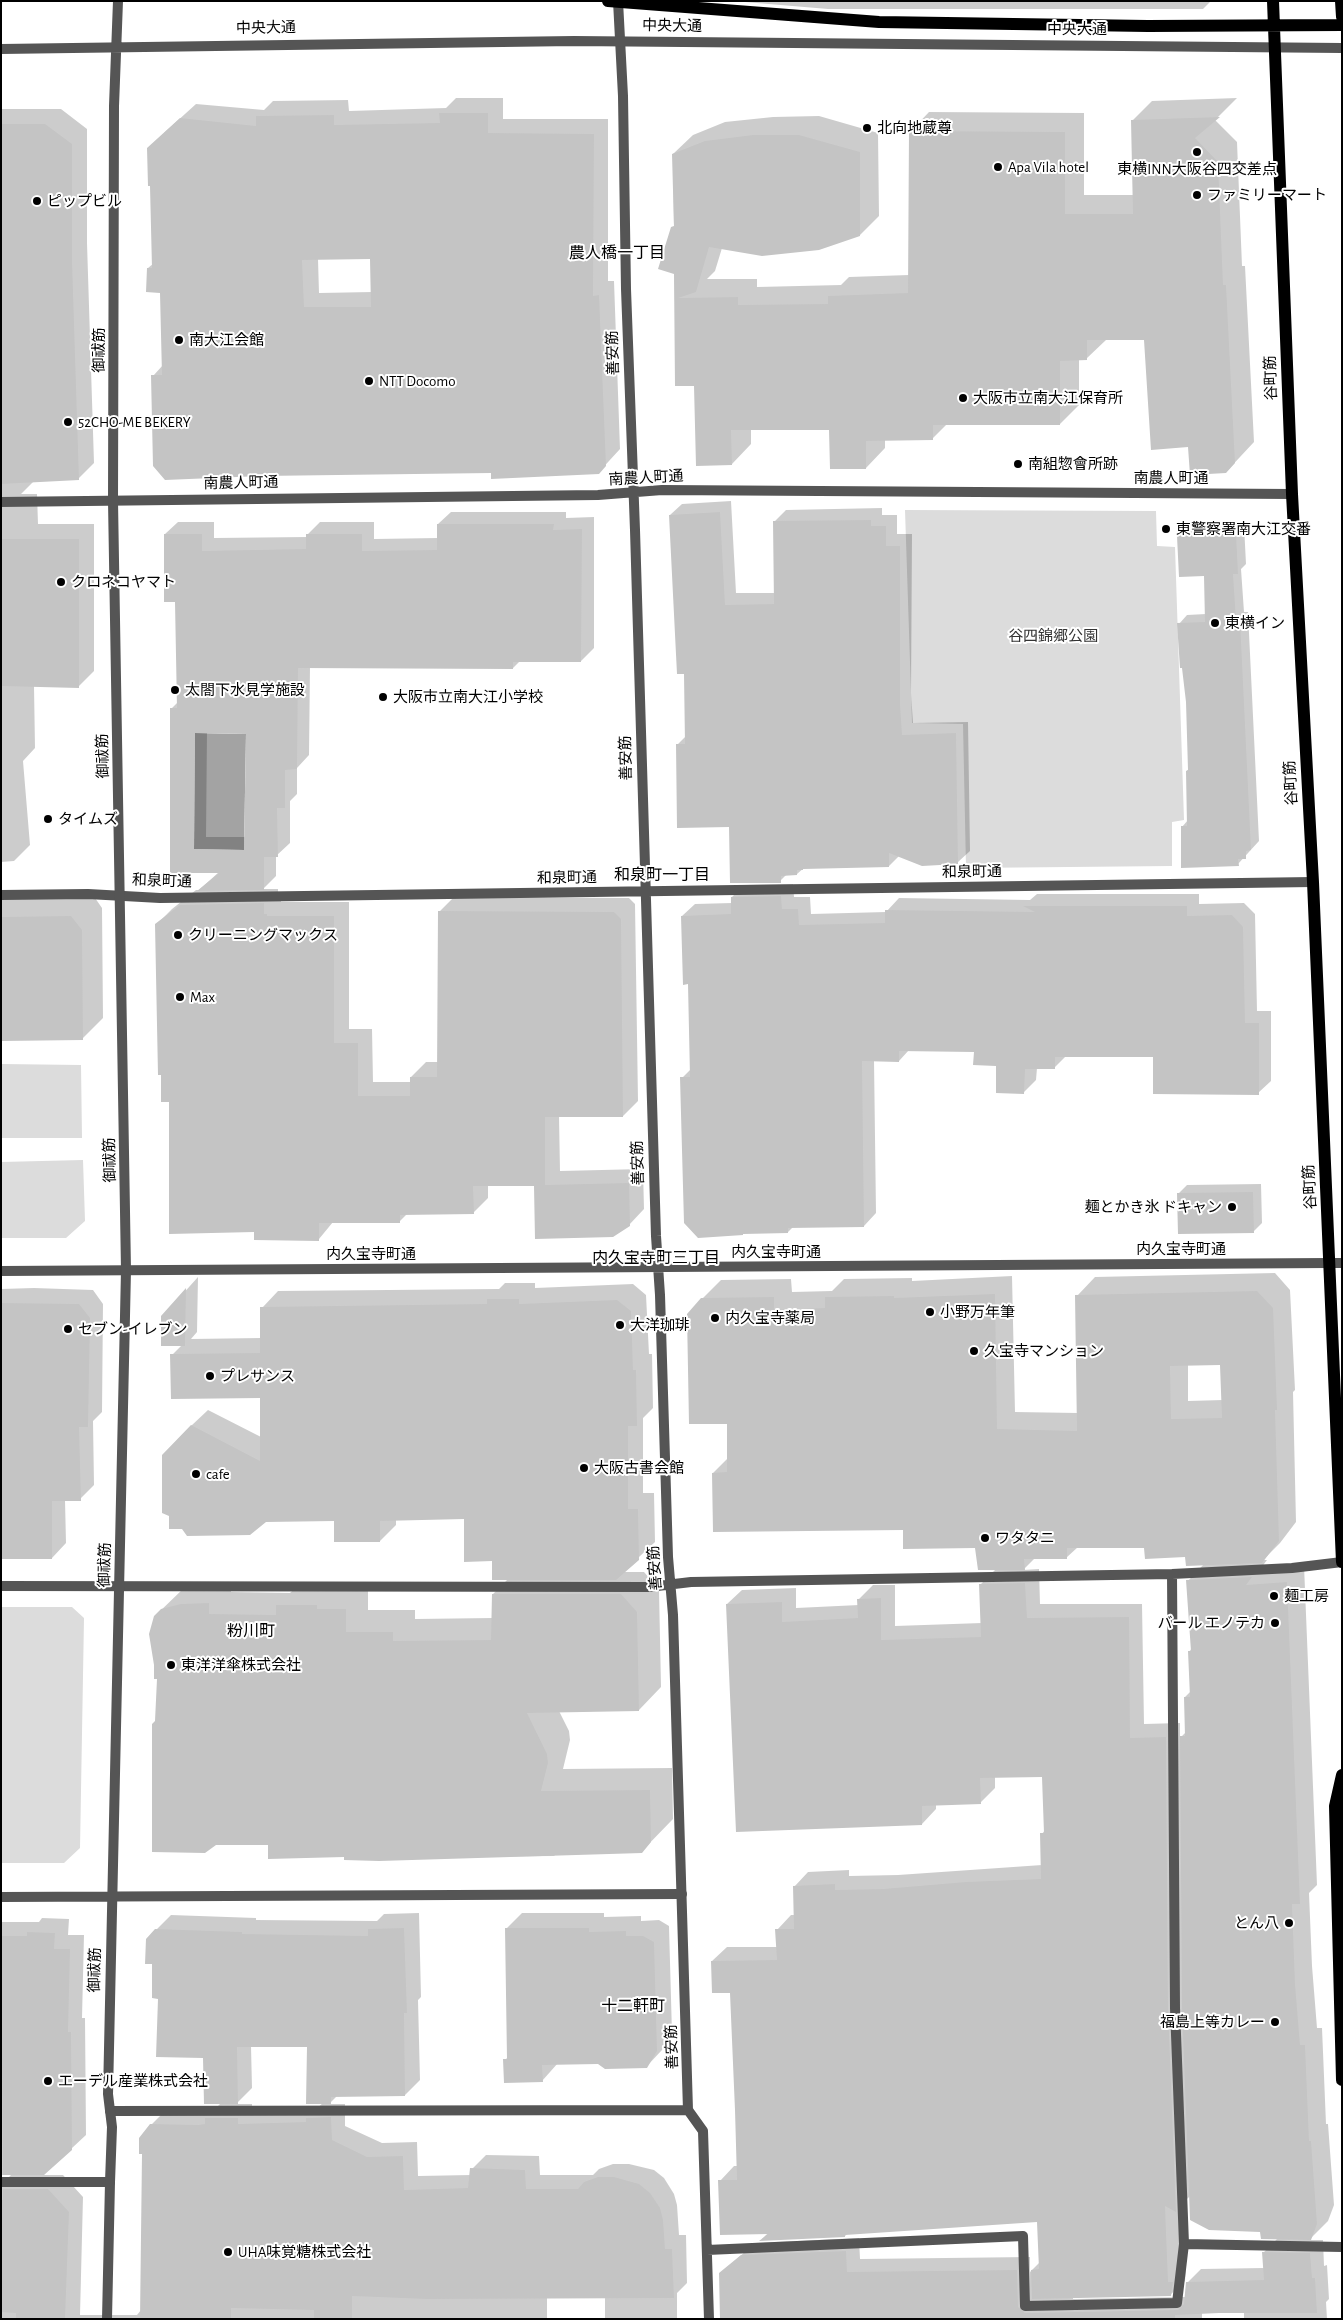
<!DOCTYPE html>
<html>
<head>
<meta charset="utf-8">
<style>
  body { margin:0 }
  #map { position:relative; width:1343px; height:2320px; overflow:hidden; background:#fff; font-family:"Alegreya Sans",sans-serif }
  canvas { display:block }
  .frame { position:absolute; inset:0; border:2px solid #000; pointer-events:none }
</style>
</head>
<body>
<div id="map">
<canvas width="1343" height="2320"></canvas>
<div class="frame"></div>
</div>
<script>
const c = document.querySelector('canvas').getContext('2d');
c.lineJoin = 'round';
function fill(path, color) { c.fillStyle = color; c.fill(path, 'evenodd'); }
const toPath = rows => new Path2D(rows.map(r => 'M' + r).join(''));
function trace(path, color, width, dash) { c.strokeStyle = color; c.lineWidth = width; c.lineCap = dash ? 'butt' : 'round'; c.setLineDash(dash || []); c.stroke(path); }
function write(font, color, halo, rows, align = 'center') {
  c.font = font + ' "Alegreya Sans","Noto Sans JP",sans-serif'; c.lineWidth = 4; c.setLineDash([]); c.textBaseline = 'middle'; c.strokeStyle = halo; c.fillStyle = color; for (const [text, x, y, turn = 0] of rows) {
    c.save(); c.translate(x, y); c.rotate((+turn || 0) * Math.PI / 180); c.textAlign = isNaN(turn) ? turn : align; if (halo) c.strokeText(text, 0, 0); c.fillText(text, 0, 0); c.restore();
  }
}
const green = toPath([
  [905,510,1156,511,1157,546,1175,547,1184,820,1172,822,1172,866,966,868,963,724,912,723],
  [1,1064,81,1065,82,1138,1,1138],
  [83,1160,85,1221,66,1238,1,1238,1,1162],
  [1,1607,72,1607,84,1618,80,1848,64,1863,1,1863]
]);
const water = toPath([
  [195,733,246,734,244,850,194,849]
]);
const shadow = toPath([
  [733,1,1211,1,1203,9,828,9],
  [456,98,503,98,503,119,608,119,608,281,614,281,620,449,598,473,492,472,153,376,163,365,162,292,148,268,154,263,164,133,196,104,264,110,273,101,348,100,349,111,446,108],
  [371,258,372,292,319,293,318,259],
  [1237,98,1215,120,1237,142,1242,266,1245,266,1254,442,1226,472,1189,446,1146,339,1106,340,1086,359,1079,359,1079,405,1060,424,947,424,932,439,885,439,885,448,866,468,830,429,751,429,751,444,732,464,695,385,676,385,673,154,693,135,725,122,773,117,819,116,878,133,879,216,860,235,722,248,715,271,707,279,757,279,757,287,841,285,849,277,909,275,910,132,929,112,1084,113,1084,195,1134,195,1132,121,1152,101],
  [1,109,61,109,87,129,87,243,94,463,78,479,34,481,21,494,37,494,38,524,94,524,94,671,78,687,34,686,35,748,23,761,30,845,14,861,1,862],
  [731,501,736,593,776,593,775,521,786,510,882,508,882,515,897,515,897,534,912,534,911,693,913,723,968,722,970,851,958,862,899,856,889,866,805,867,797,874,787,874,780,881,731,826,677,745,686,736,685,673,670,515,682,504],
  [451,512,566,512,566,518,594,517,594,648,581,661,520,661,513,668,310,667,309,755,297,768,297,794,290,801,290,843,276,856,276,876,263,889,278,889,278,900,281,900,281,902,349,902,349,1029,372,1029,373,1082,411,1082,411,1077,426,1062,438,1062,439,912,454,897,629,898,635,904,638,1101,623,1116,559,1116,560,1171,643,1169,644,1209,629,1225,535,1185,488,1185,488,1198,473,1213,407,1214,399,1222,333,1222,319,1239,255,1231,170,1101,157,924,172,909,196,890,199,890,219,872,171,872,171,709,178,702,176,601,165,534,178,522,214,522,214,538,307,537,307,535,320,522,374,522,374,539,438,538,438,524],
  [207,732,247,732,246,837,206,837],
  [1244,525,1246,564,1241,569,1244,612,1248,612,1259,841,1238,864,1182,827,1188,820,1187,771,1189,768,1187,702,1179,624,1187,615,1206,614,1205,574,1178,537,1187,528],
  [793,884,794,897,810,897,811,914,886,912,899,898,1030,900,1037,894,1199,894,1199,904,1244,903,1255,914,1257,1011,1271,1011,1271,1081,1258,1093,1154,1056,1066,1056,1054,1068,1037,1068,1036,1080,1024,1092,998,1064,975,1051,909,1050,899,1061,874,1060,876,1213,864,1226,793,1227,788,1232,745,1232,743,1234,682,1078,691,1069,689,983,682,916,695,904,732,903,732,897,744,885],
  [1,893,93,895,102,908,103,1018,82,1039,1,1040],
  [1261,1184,1262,1223,1254,1231,1178,1194,1187,1185],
  [1275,1273,1290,1290,1295,1390,1293,1392,1296,1522,1280,1543,1263,1560,1267,1560,1261,1568,1304,1565,1317,1885,1309,1893,1312,1966,1317,2028,1322,2028,1326,2124,1328,2124,1334,2205,1328,2221,1309,2240,1323,2240,1324,2266,1327,2265,1329,2299,1326,2302,1327,2319,1244,2319,1244,2312,1202,2313,1202,2319,723,2319,721,2273,755,2243,859,2238,860,2259,1030,2257,1030,2272,1040,2262,1038,2220,847,2234,845,2236,762,2239,769,2232,720,2181,734,2166,738,2166,731,1992,712,1961,727,1947,777,1947,777,1930,791,1915,795,1915,794,1887,808,1872,849,1870,849,1876,898,1875,1042,1865,1042,1834,1045,1830,1044,1775,995,1777,995,1788,981,1802,936,1804,936,1809,922,1824,727,1604,742,1590,796,1588,796,1608,859,1605,859,1599,873,1585,895,1585,895,1626,982,1623,980,1585,996,1569,976,1546,904,1529,713,1473,728,1458,728,1422,702,1299,721,1280,791,1279,792,1292,832,1291,844,1279,912,1278,912,1281,1012,1276,1015,1412,1078,1413,1077,1296,1095,1277],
  [1222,1363,1223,1400,1188,1401,1188,1364],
  [1146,1546,1186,1556,1204,1564,1188,1581,1192,1648,1189,1652,1191,1691,1185,1697,1186,1732,1180,1738,1180,1723,1144,1724,1142,1604,1040,1604,1039,1569,1023,1570,1035,1558,1066,1558,1078,1547],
  [1190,2196,1278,2238,1263,2253,1264,2268,1201,2269,1188,2282,1186,2297,1073,2299,1073,2297,1170,2295,1185,2281,1186,2268,1182,2268,1179,2207],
  [198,1277,197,1332,191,1339,261,1338,262,1308,278,1291,499,1289,505,1283,535,1283,535,1288,633,1284,646,1295,649,1354,652,1354,653,1408,643,1418,643,1493,654,1493,655,1542,623,1572,644,1572,659,1589,661,1687,639,1710,559,1711,569,1731,570,1740,563,1769,672,1768,673,1819,641,1852,557,1853,554,1856,442,1857,440,1859,345,1859,345,1856,270,1844,157,1721,158,1678,155,1616,185,1587,231,1582,231,1592,290,1593,300,1583,368,1587,368,1610,415,1610,415,1619,493,1618,493,1594,508,1579,493,1560,465,1518,396,1519,396,1525,380,1541,335,1519,265,1521,191,1426,208,1410,261,1437,261,1396,172,1355,182,1345,163,1316],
  [34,1288,93,1290,103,1304,102,1412,93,1421,94,1485,80,1499,65,1500,66,1543,52,1558,1,1558,1,1289],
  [419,1913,421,1997,418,2000,420,2080,405,2095,337,2096,329,2104,345,2104,345,2126,382,2143,417,2142,418,2176,471,2175,472,2169,486,2155,539,2156,540,2175,593,2175,599,2169,613,2164,629,2164,654,2170,664,2178,674,2194,677,2205,679,2235,686,2235,687,2283,677,2293,677,2319,605,2319,605,2297,547,2297,547,2319,1,2319,1,2185,11,2175,1,2175,1,1922,39,1922,42,1918,69,1919,68,1935,84,1935,82,2018,85,2018,86,2135,43,2175,63,2175,83,2197,80,2315,137,2315,141,2310,151,2125,165,2111,213,2111,221,2103,205,2057,159,1997,156,1930,171,1915,256,1918,256,1920,377,1921,384,1914],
  [251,2046,309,2046,323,2103,317,2108,252,2110,252,2104,236,2104,252,2088],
  [522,1913,604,1913,604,1917,641,1916,641,1921,659,1920,669,1926,672,2034,662,2050,647,2066,598,2062,558,2063,542,2081,505,2060,508,2057,506,1929]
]);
const building = toPath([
  [439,113,488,113,488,133,594,134,593,296,599,295,606,466,599,474,491,479,491,473,261,476,165,480,153,466,151,375,162,375,160,293,146,292,147,268,152,268,150,186,148,186,147,148,180,118,256,126,256,116,334,115,334,125,440,123],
  [370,259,371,307,304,307,302,260],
  [1220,117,1195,138,1218,162,1223,285,1226,285,1235,463,1226,473,1190,475,1188,447,1151,450,1144,340,1087,340,1087,360,1060,361,1060,425,933,425,933,440,866,441,866,469,830,469,829,430,731,430,732,465,696,466,694,386,675,386,674,274,658,269,671,227,674,226,672,154,705,141,753,135,799,135,860,152,860,236,819,250,762,256,709,247,696,292,678,298,738,297,738,305,828,304,828,296,908,293,909,131,1065,132,1065,214,1133,214,1131,120],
  [1,124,45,124,72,144,72,260,79,480,1,484],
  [720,512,725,605,774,604,773,521,871,520,871,526,886,526,886,546,900,546,900,705,902,735,956,733,958,864,922,866,889,853,889,867,803,869,803,870,797,870,797,875,781,876,781,883,730,883,729,827,677,828,676,744,685,744,684,674,677,674,669,515],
  [437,524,554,524,553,530,582,529,581,662,513,662,513,669,298,668,297,769,285,770,285,808,277,808,278,857,264,857,264,890,197,891,219,873,170,873,170,708,177,708,175,602,164,602,164,534,202,534,202,551,306,549,306,534,362,534,362,551,437,550],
  [195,733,246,734,244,850,194,849],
  [1236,533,1238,574,1233,574,1236,620,1240,620,1251,850,1246,851,1246,859,1238,859,1239,866,1181,868,1181,826,1187,826,1186,771,1188,770,1186,702,1182,668,1180,668,1177,623,1205,622,1204,576,1179,577,1177,536],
  [1,539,79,539,79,688,1,686],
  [781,896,782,909,798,909,799,925,885,923,885,910,1035,912,1023,906,1187,906,1187,916,1232,915,1243,927,1245,1023,1259,1023,1259,1095,1153,1094,1153,1057,1055,1057,1055,1069,1025,1069,1024,1094,996,1093,996,1066,973,1065,974,1052,899,1051,899,1062,862,1061,864,1227,788,1228,788,1233,743,1234,743,1235,698,1238,684,1223,680,1077,690,1077,688,984,683,985,681,916,731,914,731,897],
  [264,903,264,914,267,914,267,916,334,916,334,1043,358,1043,358,1096,410,1096,410,1077,437,1077,438,911,614,912,621,919,623,1117,545,1117,545,1185,629,1183,630,1226,613,1237,535,1239,534,1186,473,1186,474,1214,400,1215,400,1223,319,1223,319,1241,254,1240,254,1232,169,1234,169,1102,161,1102,161,1075,158,1075,155,924,180,905],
  [71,916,82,930,83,1040,1,1041,1,917],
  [1253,1192,1254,1233,1178,1234,1177,1193],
  [186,1288,185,1346,161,1346,161,1316],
  [1257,1291,1273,1308,1277,1410,1275,1410,1279,1541,1262,1563,1186,1566,1185,1557,1145,1559,1144,1548,1067,1548,1067,1559,1024,1559,1025,1570,978,1570,975,1548,903,1549,903,1530,713,1532,712,1473,727,1472,727,1424,689,1424,687,1314,701,1298,774,1297,774,1310,825,1308,825,1297,894,1296,894,1298,995,1294,997,1429,1077,1431,1075,1295],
  [1220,1365,1222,1418,1171,1419,1170,1366],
  [487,1299,519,1299,519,1304,617,1300,631,1311,633,1370,636,1370,637,1426,628,1426,628,1509,638,1509,639,1560,616,1580,492,1580,492,1561,464,1562,464,1519,380,1521,380,1542,334,1542,334,1521,266,1522,250,1535,187,1536,182,1529,169,1529,169,1516,162,1513,162,1455,191,1425,260,1461,260,1398,171,1399,170,1354,260,1353,260,1307,487,1304],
  [1,1303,79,1304,90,1318,88,1427,79,1427,81,1501,52,1501,52,1559,1,1559],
  [1252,1577,1246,1585,1287,1582,1300,1904,1292,1904,1295,1984,1300,2045,1305,2045,1309,2141,1311,2141,1317,2224,1311,2240,1261,2239,1260,2232,1209,2230,1190,2220,1182,2008,1180,1736,1185,1736,1184,1697,1190,1697,1188,1651,1191,1651,1186,1580],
  [1025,1583,1027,1618,1129,1617,1130,1738,1166,1737,1168,2008,1176,2212,1165,2206,1168,2282,1173,2282,1171,2296,1032,2299,1031,2270,1039,2269,1037,2222,845,2235,845,2237,759,2241,768,2234,720,2235,718,2180,737,2180,735,2110,730,1993,712,1993,711,1961,777,1960,775,1929,794,1929,793,1886,835,1884,835,1890,883,1889,966,1882,1041,1879,1040,1833,1044,1833,1042,1777,980,1778,981,1804,922,1806,922,1825,736,1832,726,1604,782,1602,782,1622,858,1618,857,1599,881,1598,881,1640,981,1637,979,1584],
  [492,1594,621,1594,637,1612,639,1711,527,1713,547,1754,548,1763,541,1791,650,1790,651,1842,642,1853,379,1861,344,1860,344,1857,268,1859,268,1845,216,1845,205,1853,152,1852,152,1724,155,1721,157,1679,154,1679,154,1665,149,1634,154,1616,161,1609,181,1604,209,1603,209,1614,276,1615,276,1605,317,1605,317,1609,346,1609,346,1632,393,1632,393,1641,491,1640],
  [404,1928,407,2013,404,2013,405,2096,331,2097,331,2104,306,2104,307,2047,237,2047,238,2104,204,2104,203,2058,156,2057,158,1999,152,1998,152,1964,145,1964,146,1939,155,1929,242,1932,242,1934,368,1936,368,1929],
  [505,1928,589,1928,589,1932,626,1931,626,1936,643,1936,654,1942,657,2051,647,2068,605,2069,598,2064,542,2065,543,2082,504,2083,503,2059,507,2059],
  [27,1932,55,1933,54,1949,70,1949,68,2032,71,2032,72,2150,44,2175,3,2175,1,1936,27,1936],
  [331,2117,332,2140,367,2157,403,2156,404,2190,468,2188,470,2168,525,2170,526,2189,578,2189,584,2182,598,2177,614,2177,639,2184,650,2193,660,2208,663,2220,665,2249,672,2249,674,2298,428,2299,352,2296,352,2319,314,2319,314,2310,231,2308,231,2319,140,2319,142,2154,139,2154,139,2138,150,2124,198,2125,205,2124,205,2118,238,2118,238,2124,306,2122,306,2118],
  [3,2189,48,2189,69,2212,65,2319,16,2319,16,2313,1,2312,1,2200,3,2200],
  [846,2251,847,2272,1017,2270,1018,2307,1025,2313,1178,2310,1184,2304,1186,2282,1264,2280,1262,2252,1310,2253,1312,2278,1315,2278,1317,2313,1219,2313,1175,2315,1175,2319,720,2319,719,2273,741,2255]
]);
const minor = toPath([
  [618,1,623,96,626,289,635,530,656,1236,660,1295,668,1557,673,1615,688,2110,703,2131,709,2319],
  [1,502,598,495,662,490,1292,494],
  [1,895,88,894,160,898,1313,882],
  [1,1271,1329,1263],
  [1172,1574,1175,2008,1184,2244,1342,2247],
  [1,1586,649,1587,691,1582,1172,1574,1292,1568,1342,1562],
  [110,2111,688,2110],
  [1,2182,110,2182,107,2319],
  [707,2250,1023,2236,1025,2306,1177,2303,1184,2244]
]);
const tertiary = toPath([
  [1,49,574,41,1342,48],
  [1329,1263,1342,1263],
  [1,1897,682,1894],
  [110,2182,112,2127,108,2094,126,1270,113,501,114,106,118,1]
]);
const primary = toPath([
  [608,1,879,22,1148,26,1342,25],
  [1273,1,1292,494,1313,882,1342,1562],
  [1341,1,1342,17],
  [1342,1775,1335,1806,1342,2080]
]);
const markers = [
  [867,128,5,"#000"],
  [1197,152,5,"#000"],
  [998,167,5,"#000"],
  [1197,195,5,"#000"],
  [37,201,5,"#000"],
  [179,340,5,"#000"],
  [369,381,5,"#000"],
  [963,398,5,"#000"],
  [68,422,5,"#000"],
  [1018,464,5,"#000"],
  [1166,529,5,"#000"],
  [61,582,5,"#000"],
  [1215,623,5,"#000"],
  [175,690,5,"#000"],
  [383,697,5,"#000"],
  [48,819,5,"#000"],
  [178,935,5,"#000"],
  [180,997,5,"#000"],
  [1232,1207,5,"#000"],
  [930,1312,5,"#000"],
  [715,1318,5,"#000"],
  [620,1325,5,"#000"],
  [68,1329,5,"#000"],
  [974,1351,5,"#000"],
  [210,1376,5,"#000"],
  [584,1468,5,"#000"],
  [196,1474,5,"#000"],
  [985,1538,5,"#000"],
  [1274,1596,5,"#000"],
  [1275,1623,5,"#000"],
  [171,1665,5,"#000"],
  [1289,1923,5,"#000"],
  [1275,2022,5,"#000"],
  [48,2081,5,"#000"],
  [228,2252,5,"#000"]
];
const streetNames = [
  ["中央大通",672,26,1],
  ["中央大通",266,28,-1],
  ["中央大通",1077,29],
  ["御祓筋",99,350,-90],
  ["善安筋",613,353,-92],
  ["谷町筋",1271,378,-92],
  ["南農人町通",646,478,-3],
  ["南農人町通",1171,478],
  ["南農人町通",241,483,-1],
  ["御祓筋",103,756,-91],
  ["善安筋",626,758,-91],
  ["谷町筋",1291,783,-93],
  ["和泉町通",972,872,-1],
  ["和泉町通",567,878,-1],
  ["和泉町通",162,881,2],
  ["御祓筋",110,1160,-91],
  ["善安筋",638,1163,-92],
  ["谷町筋",1310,1187,-93],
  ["内久宝寺町通",1181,1249],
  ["内久宝寺町通",776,1252],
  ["内久宝寺町通",371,1254],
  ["御祓筋",105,1565,-89],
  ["善安筋",655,1568,-94],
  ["御祓筋",95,1970,-89],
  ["善安筋",672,2047,-92]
];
const poiNames = [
  ["北向地蔵尊",877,128],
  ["Apa Vila hotel",1008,167],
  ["東横INN大阪谷四交差点",1197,169,"center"],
  ["ファミリーマート",1207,195],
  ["ピップビル",47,201],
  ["南大江会館",189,340],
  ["NTT Docomo",379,381],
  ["大阪市立南大江保育所",973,398],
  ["52CHO-ME BEKERY",78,422],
  ["南組惣會所跡",1028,464],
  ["東警察署南大江交番",1176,529],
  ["クロネコヤマト",71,582],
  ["東横イン",1225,623],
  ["太閤下水見学施設",185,690],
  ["大阪市立南大江小学校",393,697],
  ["タイムズ",58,819],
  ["クリーニングマックス",188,935],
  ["Max",190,997],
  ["麺とかき氷 ドキャン",1222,1207,"right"],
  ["小野万年筆",940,1312],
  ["内久宝寺薬局",725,1318],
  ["大洋珈琲",630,1325],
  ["セブン-イレブン",78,1329],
  ["久宝寺マンション",984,1351],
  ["プレサンス",220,1376],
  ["大阪古書会館",594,1468],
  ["cafe",206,1474],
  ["ワタタニ",995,1538],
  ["麺工房",1284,1596],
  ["バール エノテカ",1265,1623,"right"],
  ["東洋洋傘株式会社",181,1665],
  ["とん八",1279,1923,"right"],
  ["福島上等カレー",1265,2022,"right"],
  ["エーデル産業株式会社",58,2081],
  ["UHA味覚糖株式会社",238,2252]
];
const parkNames = [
  ["谷四錦郷公園",1053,636]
];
const neighbourhoodNames = [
  ["農人橋一丁目",617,253],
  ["和泉町一丁目",662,875],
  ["内久宝寺町三丁目",656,1258],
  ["粉川町",251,1631],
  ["十二軒町",633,2006]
];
fill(green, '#dcdcdc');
fill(water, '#a3a3a3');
fill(shadow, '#0003');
fill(building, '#c4c4c4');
trace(minor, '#555', 10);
trace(tertiary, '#555', 10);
trace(primary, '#000', 12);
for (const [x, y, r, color] of markers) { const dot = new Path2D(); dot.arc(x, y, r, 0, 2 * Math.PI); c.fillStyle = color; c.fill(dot); trace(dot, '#fff', 2); }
write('15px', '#000', '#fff', streetNames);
write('15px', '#000', '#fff', poiNames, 'left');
write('15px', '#333', '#fff', parkNames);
write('16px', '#000', '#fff', neighbourhoodNames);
</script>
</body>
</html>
